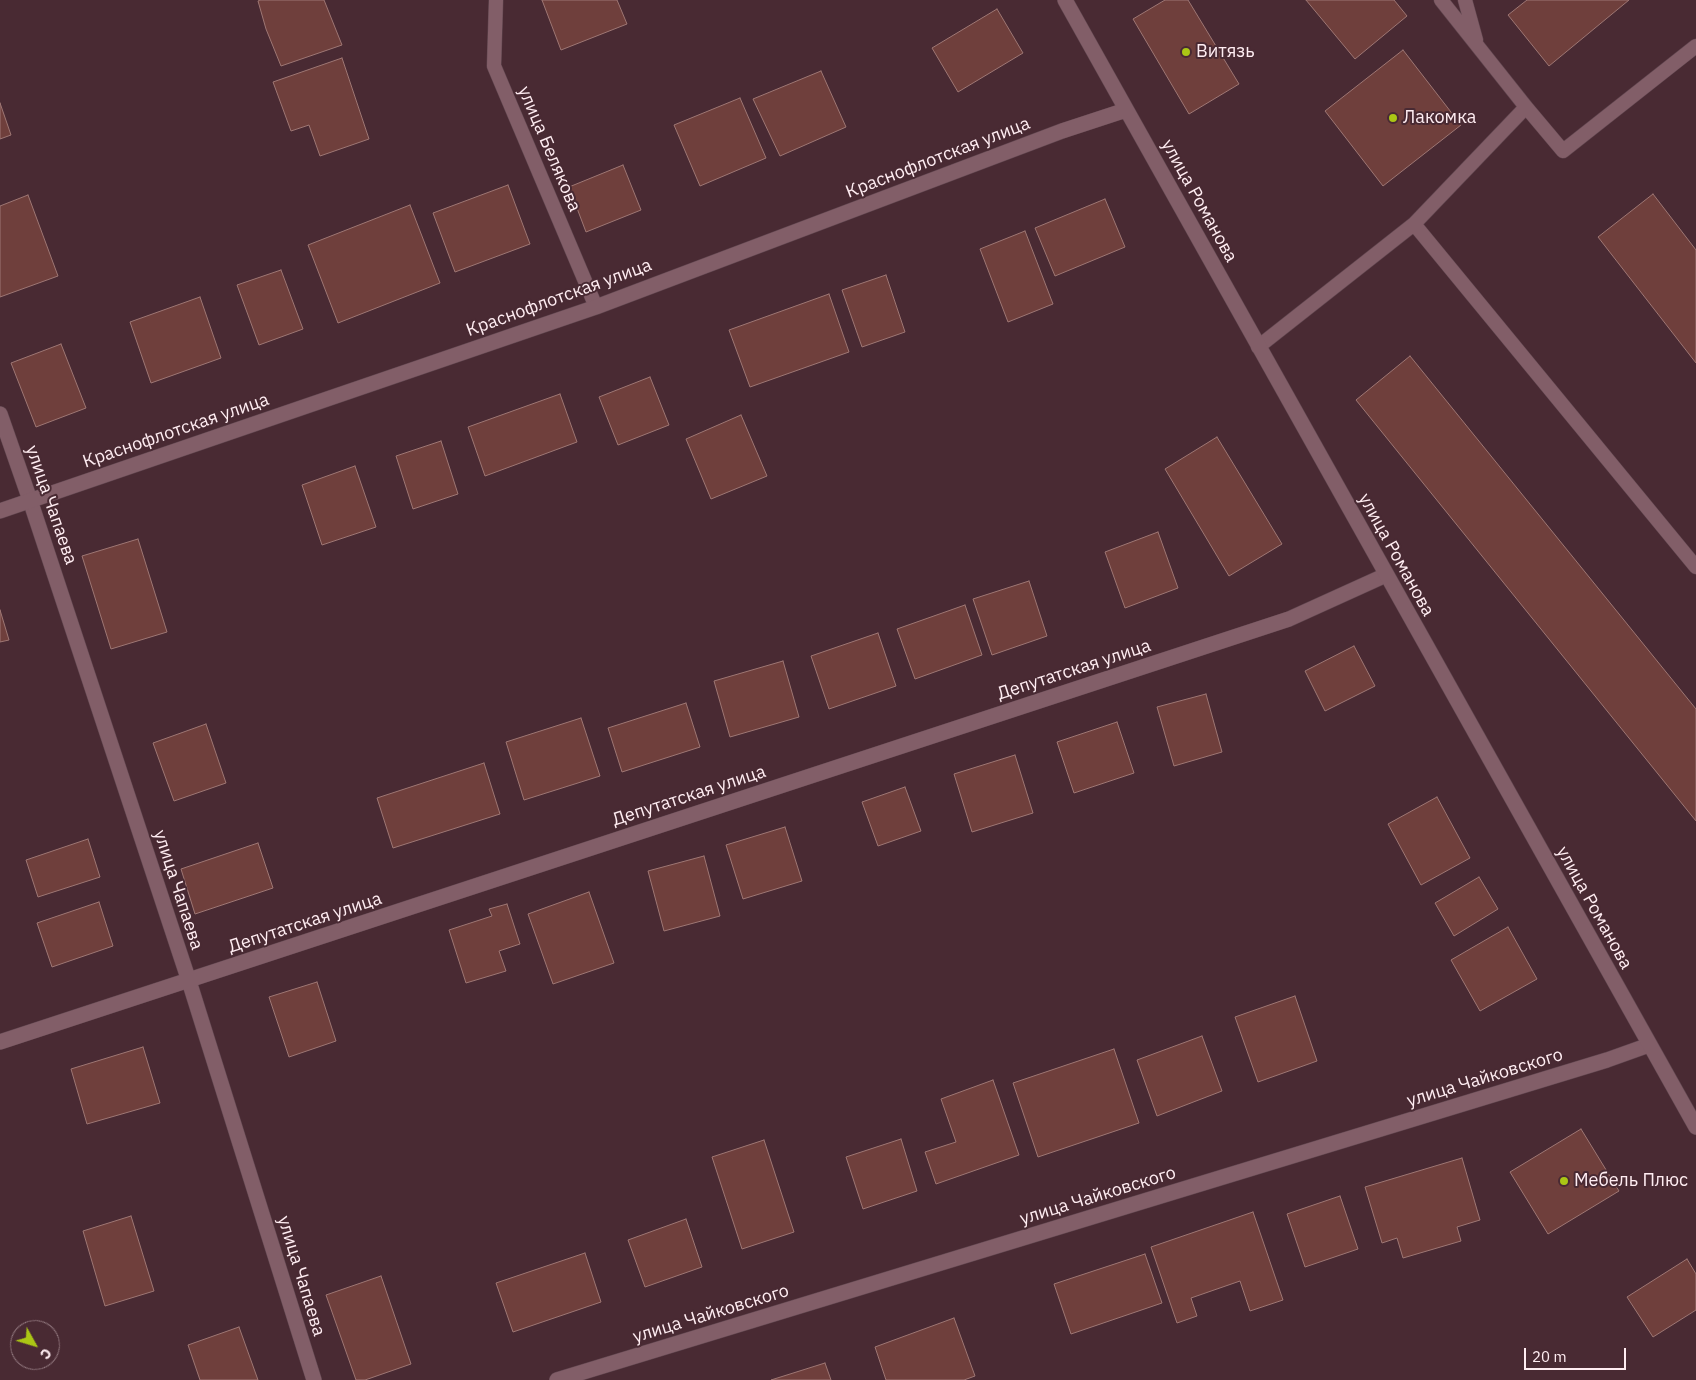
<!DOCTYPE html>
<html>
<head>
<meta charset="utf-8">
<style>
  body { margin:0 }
  #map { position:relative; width:1696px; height:1380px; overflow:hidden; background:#492a33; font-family:"IBM Plex Sans",sans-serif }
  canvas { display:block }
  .north { position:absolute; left:10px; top:1320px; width:50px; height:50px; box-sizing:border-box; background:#492a33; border:1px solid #92787f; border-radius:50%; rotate:129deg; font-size:14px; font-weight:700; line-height:20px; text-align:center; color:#ffedf2 }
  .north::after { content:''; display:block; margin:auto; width:18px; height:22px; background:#abc615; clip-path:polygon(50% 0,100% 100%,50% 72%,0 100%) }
  .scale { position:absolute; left:1524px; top:1348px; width:102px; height:22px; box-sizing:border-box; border:2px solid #ffedf2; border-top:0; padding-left:6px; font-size:15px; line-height:18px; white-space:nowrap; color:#ffedf2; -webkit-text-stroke:4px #492a33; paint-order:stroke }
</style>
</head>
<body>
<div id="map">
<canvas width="1696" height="1380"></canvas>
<div class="north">С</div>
<div class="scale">20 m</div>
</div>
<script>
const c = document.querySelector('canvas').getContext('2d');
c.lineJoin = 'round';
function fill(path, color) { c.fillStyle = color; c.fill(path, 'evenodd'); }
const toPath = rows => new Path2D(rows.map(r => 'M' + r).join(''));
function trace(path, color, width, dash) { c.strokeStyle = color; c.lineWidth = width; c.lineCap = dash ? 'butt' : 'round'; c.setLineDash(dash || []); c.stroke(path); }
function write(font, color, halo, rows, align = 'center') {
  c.font = font + ' "IBM Plex Sans",sans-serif'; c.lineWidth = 4; c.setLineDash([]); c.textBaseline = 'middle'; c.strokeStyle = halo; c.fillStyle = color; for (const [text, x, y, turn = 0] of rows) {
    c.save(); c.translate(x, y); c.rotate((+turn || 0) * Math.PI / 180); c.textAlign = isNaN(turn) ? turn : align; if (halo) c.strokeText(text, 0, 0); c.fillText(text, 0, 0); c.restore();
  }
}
const building = toPath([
  [260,0,324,0,342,45,281,66,266,29,258,1,260,0],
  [542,0,617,0,627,24,561,50,542,0],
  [1165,0,1188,0,1239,84,1189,114,1133,19,1165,0],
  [1306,0,1394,0,1407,16,1355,59,1306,0],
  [1527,0,1629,0,1549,66,1508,15,1527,0],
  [997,9,1023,53,958,92,932,48,997,9],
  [1403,50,1461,125,1383,186,1325,111,1403,50],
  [342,58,369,139,320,156,309,125,291,131,273,82,342,58],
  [821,71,846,127,780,156,753,99,821,71],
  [740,98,766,158,700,186,674,125,740,98],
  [0,103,11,135,0,139,0,103],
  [623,165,641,210,586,232,569,187,623,165],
  [508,185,530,244,455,272,433,213,508,185],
  [1653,194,1696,250,1696,363,1598,237,1653,194],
  [28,195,58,276,0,297,0,206,28,195],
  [1105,199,1125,247,1055,276,1035,228,1105,199],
  [410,205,440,283,338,323,308,245,410,205],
  [1025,231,1053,304,1008,322,980,249,1025,231],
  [281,270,303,329,259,345,237,285,281,270],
  [886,275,905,332,862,347,842,290,886,275],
  [829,294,849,352,750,387,729,330,829,294],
  [200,297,221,358,151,383,130,322,200,297],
  [61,344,86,408,36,427,11,363,61,344],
  [1410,356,1696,709,1696,821,1356,400,1410,356],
  [650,377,669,425,618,445,599,397,650,377],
  [560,394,577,442,485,476,468,427,560,394],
  [741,415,767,476,711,499,686,439,741,415],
  [1217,437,1282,544,1229,576,1165,469,1217,437],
  [441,441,458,494,413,509,396,456,441,441],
  [355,466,376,527,322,545,302,485,355,466],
  [1158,532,1178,588,1125,608,1105,552,1158,532],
  [138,539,167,632,111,649,82,556,138,539],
  [1029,581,1047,636,992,655,973,599,1029,581],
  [965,605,982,655,915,679,897,629,965,605],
  [0,610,9,640,0,642,0,610],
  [878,633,896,686,829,709,811,656,878,633],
  [1354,646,1375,686,1325,711,1305,671,1354,646],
  [783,661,799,717,730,737,714,681,783,661],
  [1206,694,1222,752,1174,766,1157,707,1206,694],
  [686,703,700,747,622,772,608,728,686,703],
  [581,718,600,776,524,800,506,742,581,718],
  [1117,722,1134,773,1074,793,1057,742,1117,722],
  [206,724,226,783,174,801,153,743,206,724],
  [1015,755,1033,813,972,832,954,774,1015,755],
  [484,763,500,814,393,848,377,798,484,763],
  [905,787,921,831,878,846,862,802,905,787],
  [1437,797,1470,858,1421,885,1388,824,1437,797],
  [785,827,802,881,743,899,726,845,785,827],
  [88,839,100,877,38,897,26,860,88,839],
  [258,843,273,888,195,914,181,869,258,843],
  [704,856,720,916,664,931,648,871,704,856],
  [1479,877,1498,909,1454,936,1435,903,1479,877],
  [589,892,614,963,553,984,528,914,589,892],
  [99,902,113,946,52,967,37,923,99,902],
  [507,904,520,944,499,951,506,971,466,983,449,930,492,916,489,909,507,904],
  [1508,927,1537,979,1480,1011,1451,960,1508,927],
  [317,982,336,1041,289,1057,269,997,317,982],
  [1295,996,1317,1061,1258,1082,1235,1017,1295,996],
  [1202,1036,1222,1091,1157,1116,1137,1060,1202,1036],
  [143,1047,160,1103,87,1124,71,1069,143,1047],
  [1114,1049,1139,1123,1038,1157,1013,1083,1114,1049],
  [993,1080,1019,1155,936,1184,925,1152,956,1142,941,1099,993,1080],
  [1581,1129,1619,1191,1548,1234,1510,1172,1581,1129],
  [901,1139,917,1191,863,1209,846,1157,901,1139],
  [764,1140,794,1232,742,1249,712,1157,764,1140],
  [1462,1158,1480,1220,1457,1227,1461,1241,1403,1258,1397,1238,1382,1243,1365,1187,1462,1158],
  [1340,1196,1358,1249,1305,1267,1287,1214,1340,1196],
  [1253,1212,1283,1300,1250,1311,1240,1281,1191,1298,1197,1316,1177,1323,1151,1247,1253,1212],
  [131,1216,154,1291,105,1306,83,1231,131,1216],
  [686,1219,702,1267,645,1287,628,1240,686,1219],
  [585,1253,601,1302,513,1332,496,1283,585,1253],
  [1145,1254,1162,1303,1071,1334,1054,1284,1145,1254],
  [1687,1259,1696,1274,1696,1310,1653,1337,1627,1297,1687,1259],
  [381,1276,411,1364,365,1380,356,1380,326,1295,381,1276],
  [954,1318,975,1376,964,1380,886,1380,875,1347,954,1318],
  [239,1327,258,1380,200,1380,188,1345,239,1327],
  [825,1363,831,1380,771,1380,825,1363]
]);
const service = toPath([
  [496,0,494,66,596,307],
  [1441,0,1526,107,1414,224,1696,567],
  [1465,0,1476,40],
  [1526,107,1563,151,1696,46],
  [1258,347,1414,224]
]);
const minor = toPath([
  [0,414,30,500,189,981,314,1380],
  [0,1042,1289,619,1386,575],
  [557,1380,1607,1060,1649,1045]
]);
const tertiary = toPath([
  [1065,0,1696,1127],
  [0,511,596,307,1062,131,1126,110]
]);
const markers = [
  [1186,52,5,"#abc615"],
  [1393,118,5,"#abc615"],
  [1564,1181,5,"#abc615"]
];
const poiNames = [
  ["Витязь",1196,52],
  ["Лакомка",1403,118],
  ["Мебель Плюс",1574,1181]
];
const streetNames = [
  ["улица Белякова",549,149,67],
  ["Краснофлотская улица",938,158,-21],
  ["улица Романова",1199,201,61],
  ["Краснофлотская улица",559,298,-20],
  ["Краснофлотская улица",176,431,-19],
  ["улица Чапаева",51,505,71],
  ["улица Романова",1396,555,61],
  ["Депутатская улица",1074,670,-18],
  ["Депутатская улица",689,796,-18],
  ["улица Чапаева",178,890,72],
  ["улица Романова",1594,908,61],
  ["Депутатская улица",305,923,-18],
  ["улица Чайковского",1485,1078,-17],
  ["улица Чайковского",1098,1196,-17],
  ["улица Чапаева",301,1276,73],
  ["улица Чайковского",711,1314,-17]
];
fill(building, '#6f3f3c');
trace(building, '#9e7774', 1);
trace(service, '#60464f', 15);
trace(minor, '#60464f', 16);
trace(tertiary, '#60464f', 16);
trace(service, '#825e68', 14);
trace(minor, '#825e68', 15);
trace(tertiary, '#825e68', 15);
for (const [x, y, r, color] of markers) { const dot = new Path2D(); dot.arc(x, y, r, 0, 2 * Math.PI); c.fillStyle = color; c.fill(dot); trace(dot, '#492a33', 2); }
write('18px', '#ffedf2', '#492a33', poiNames, 'left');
write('18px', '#ffedf2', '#492a33', streetNames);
</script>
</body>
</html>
